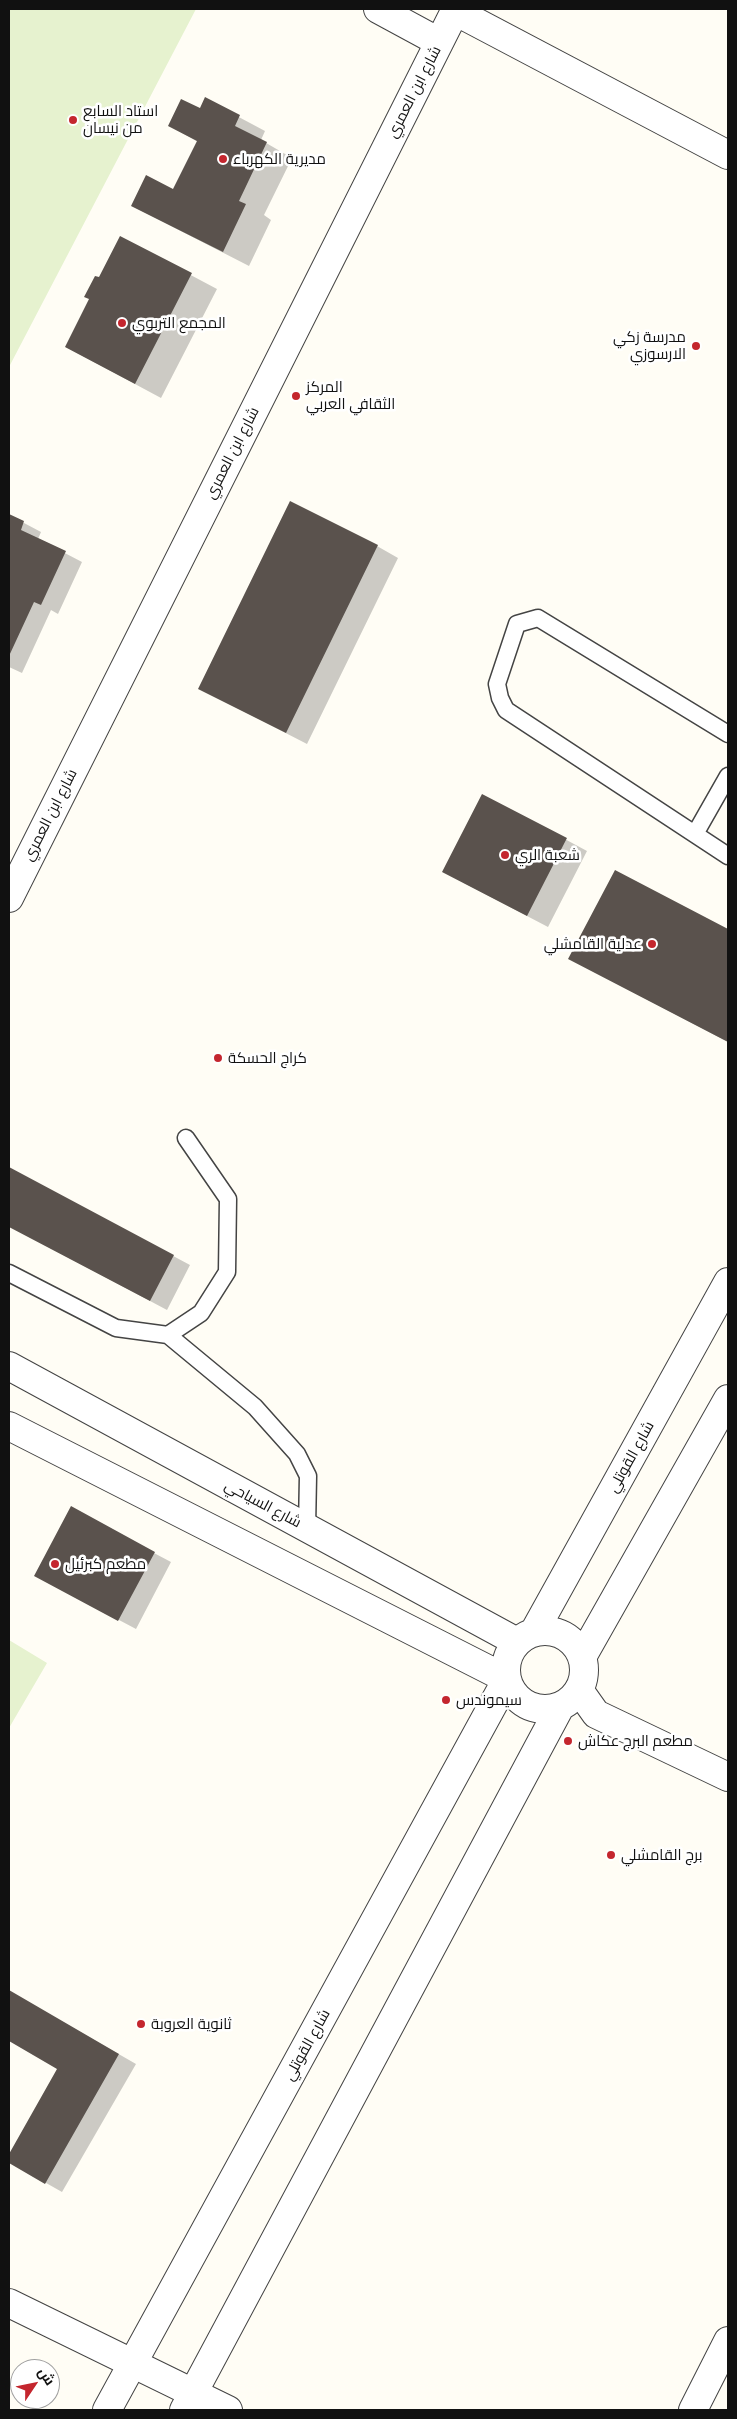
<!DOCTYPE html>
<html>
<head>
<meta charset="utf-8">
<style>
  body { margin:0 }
  #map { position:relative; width:737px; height:2419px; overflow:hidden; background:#fffdf5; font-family:"Playfair Display",Cairo,serif }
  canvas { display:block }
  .frame { position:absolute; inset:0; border:10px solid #111; pointer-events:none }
  .north { position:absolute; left:10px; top:2359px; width:50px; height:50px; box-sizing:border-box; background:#fff; border:1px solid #a0a0a0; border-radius:50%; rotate:56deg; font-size:14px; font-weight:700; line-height:20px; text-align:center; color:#111 }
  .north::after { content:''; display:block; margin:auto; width:18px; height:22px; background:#c4262e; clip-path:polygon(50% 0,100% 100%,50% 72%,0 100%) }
</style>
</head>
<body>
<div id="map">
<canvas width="737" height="2419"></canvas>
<div class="frame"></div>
<div class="north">ش</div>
</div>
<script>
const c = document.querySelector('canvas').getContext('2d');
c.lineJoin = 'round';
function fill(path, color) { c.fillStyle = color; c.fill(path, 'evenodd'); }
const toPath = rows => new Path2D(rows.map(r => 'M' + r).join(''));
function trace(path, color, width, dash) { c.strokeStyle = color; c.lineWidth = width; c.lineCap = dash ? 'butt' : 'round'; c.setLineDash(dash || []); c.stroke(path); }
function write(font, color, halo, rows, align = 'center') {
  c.font = font + ' "Playfair Display",Cairo,serif'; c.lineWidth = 5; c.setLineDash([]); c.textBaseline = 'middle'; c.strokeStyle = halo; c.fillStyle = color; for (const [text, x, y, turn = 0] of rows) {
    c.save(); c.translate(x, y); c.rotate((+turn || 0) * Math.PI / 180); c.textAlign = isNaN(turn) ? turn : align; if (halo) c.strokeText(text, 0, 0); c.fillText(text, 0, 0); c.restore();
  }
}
const pitch = toPath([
  [9,9,196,9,9,367],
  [9,1640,47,1663,9,1728]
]);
const shadow = toPath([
  [205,99,265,131,261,140,292,158,264,215,271,220,249,266,132,206,173,191,198,142,170,126,200,110],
  [121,238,217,289,161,398,66,347],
  [9,515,41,532,38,539,82,562,58,614,51,610,22,673,9,667],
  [377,546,398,558,307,744,200,689],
  [483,795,587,851,548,927,464,883],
  [615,872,728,931,728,1042,591,970],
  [9,1168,190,1265,167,1310,9,1226],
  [154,1553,171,1562,136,1629,53,1585],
  [9,1991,136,2064,62,2192,9,2162,9,2156,59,2069,9,2040]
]);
const building = toPath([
  [205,97,240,115,235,126,267,142,239,201,246,204,223,252,131,206,146,175,173,189,197,141,168,126,181,99,200,108],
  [120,236,192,273,135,384,65,347,89,299,84,297,95,276,99,277],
  [290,501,378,545,286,733,198,689],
  [9,514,24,521,21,530,66,551,41,605,34,602,9,656],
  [482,794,567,838,527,916,442,872],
  [615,870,728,929,728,1042,568,959],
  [9,1167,174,1255,150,1301,9,1227],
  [71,1506,155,1552,118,1621,34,1576],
  [9,1990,119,2054,45,2184,9,2163,9,2154,57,2069,9,2041]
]);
const service = toPath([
  [728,734,538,618,517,624,497,684,500,698,506,710,728,856],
  [695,834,728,776],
  [9,1273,116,1328,168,1335,201,1313,227,1272,228,1199,186,1138],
  [168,1335,255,1407,297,1454,308,1476,307,1528]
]);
const minor = toPath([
  [378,9,439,42],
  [455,11,728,155],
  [9,898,456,9],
  [579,1690,596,1714,728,1777],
  [9,2303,228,2410],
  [693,2410,728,2341]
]);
const tertiary = toPath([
  [9,1366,517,1642],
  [9,1426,507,1679,107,2410],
  '506 1670a39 39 0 1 1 78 0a39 39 0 1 1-78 0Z',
  [534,1632,728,1282],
  [582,1657,728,1399],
  [184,2410,560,1707]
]);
const markers = [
  [73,120,5,"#c4262e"],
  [223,159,5,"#c4262e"],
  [122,323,5,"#c4262e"],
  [696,346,5,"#c4262e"],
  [296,396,5,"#c4262e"],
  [505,855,5,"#c4262e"],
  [652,944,5,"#c4262e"],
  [218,1058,5,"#c4262e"],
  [55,1564,5,"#c4262e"],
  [446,1700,5,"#c4262e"],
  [568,1741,5,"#c4262e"],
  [611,1855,5,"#c4262e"],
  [141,2024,5,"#c4262e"]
];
const streetNames = [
  ["شارع ابن العمري",414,92,-63],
  ["شارع ابن العمري",232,453,-63],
  ["شارع ابن العمري",50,815,-63],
  ["شارع القوتلي",631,1457,-61],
  ["شارع السياحي",263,1504,28],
  ["شارع القوتلي",307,2045,-61]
];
const poiNames = [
  ["استاد السابع",83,111],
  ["من نيسان",83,128],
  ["مديرية الكهرباء",233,159],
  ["المجمع التربوي",132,323],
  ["مدرسة زكي",686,337,"right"],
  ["الارسوزي",686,354,"right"],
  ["المركز",306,387],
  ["الثقافي العربي",306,404],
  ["شعبة الري",515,855],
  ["عدلية القامشلي",642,944,"right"],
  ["كراج الحسكة",228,1058],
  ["مطعم كبرئيل",65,1564],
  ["سيموندس",456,1700],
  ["مطعم البرج عكاش",578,1741],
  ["برج القامشلي",621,1855],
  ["ثانوية العروبة",151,2024]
];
fill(pitch, '#e6f2cf');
fill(shadow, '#0003');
fill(building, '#5a524d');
trace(service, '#444', 19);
trace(minor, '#444', 30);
trace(tertiary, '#444', 30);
trace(service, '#fff', 16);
trace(minor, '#fff', 28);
trace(tertiary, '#fff', 28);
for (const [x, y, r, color] of markers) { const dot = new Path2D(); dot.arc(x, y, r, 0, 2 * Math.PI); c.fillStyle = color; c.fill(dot); trace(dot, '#fff', 2); }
write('15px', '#111', '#fff', streetNames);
write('15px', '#111', '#fff', poiNames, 'left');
</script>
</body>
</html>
